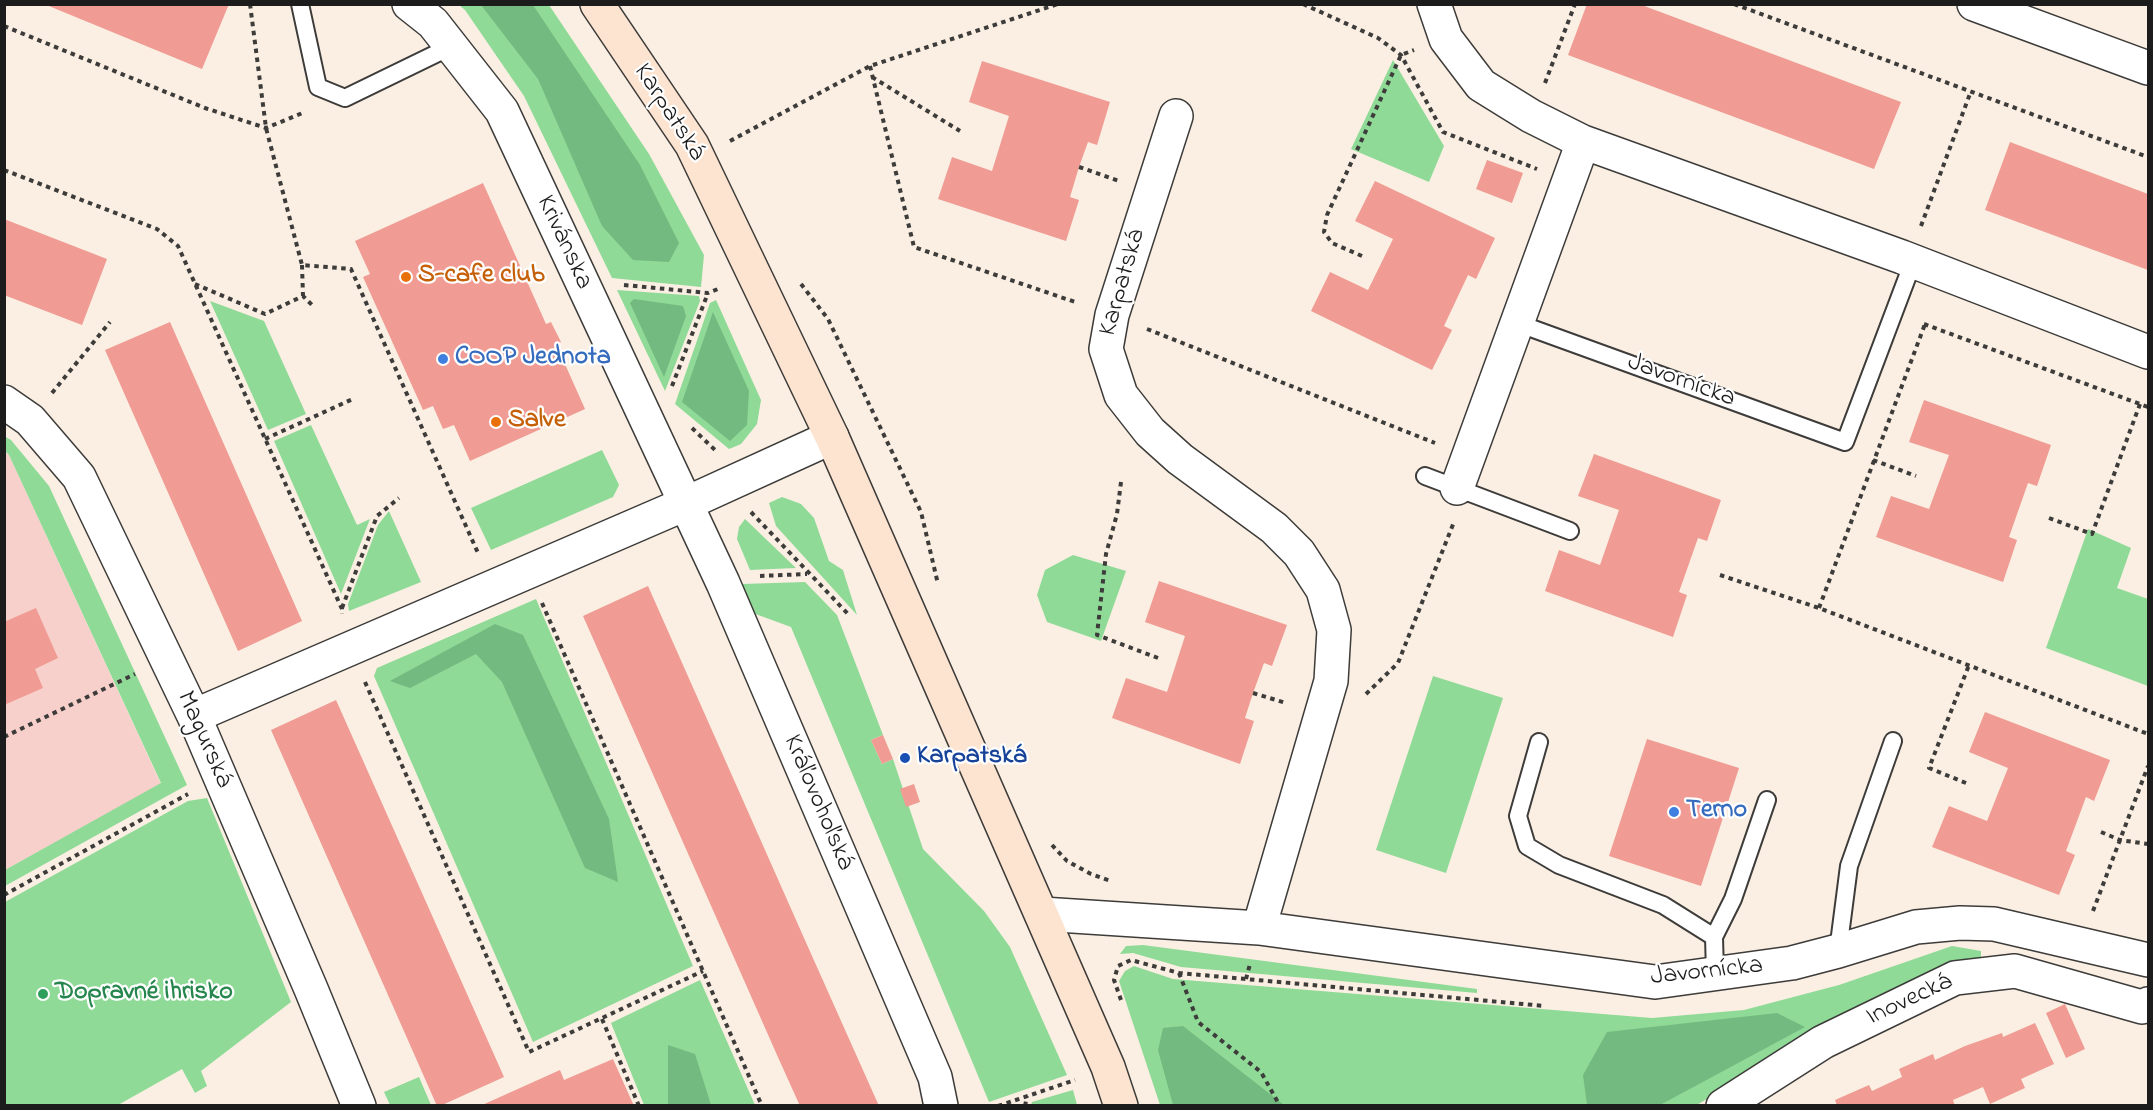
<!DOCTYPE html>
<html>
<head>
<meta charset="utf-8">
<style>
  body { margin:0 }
  #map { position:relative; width:2153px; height:1110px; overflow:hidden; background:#faefe2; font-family:"Indie Flower",sans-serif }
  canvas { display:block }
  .frame { position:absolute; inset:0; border:6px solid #1c1c1c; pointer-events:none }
</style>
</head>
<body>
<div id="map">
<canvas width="2153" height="1110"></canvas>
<div class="frame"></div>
</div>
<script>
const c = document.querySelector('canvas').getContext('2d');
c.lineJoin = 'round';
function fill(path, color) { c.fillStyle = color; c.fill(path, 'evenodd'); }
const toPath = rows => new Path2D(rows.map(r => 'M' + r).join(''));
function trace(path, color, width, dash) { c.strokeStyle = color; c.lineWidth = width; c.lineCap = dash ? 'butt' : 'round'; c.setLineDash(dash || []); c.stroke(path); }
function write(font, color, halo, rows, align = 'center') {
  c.font = font + ' "Indie Flower",sans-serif'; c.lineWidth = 4.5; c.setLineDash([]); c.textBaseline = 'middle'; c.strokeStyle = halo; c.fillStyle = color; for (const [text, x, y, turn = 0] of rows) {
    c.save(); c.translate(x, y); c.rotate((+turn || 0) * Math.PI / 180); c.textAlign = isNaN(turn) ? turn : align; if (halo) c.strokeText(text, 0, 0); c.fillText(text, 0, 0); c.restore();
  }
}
const built = toPath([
  [4,451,9,455,161,784,5,870]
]);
const green = toPath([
  [459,5,549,5,649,154,704,255,701,287,612,278,524,96,465,10],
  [1393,60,1444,146,1429,182,1351,149],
  [617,290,699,296,700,301,665,391],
  [716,300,761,400,757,424,741,444,729,449,675,404,710,303],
  [210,301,264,321,306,414,268,430],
  [311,425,357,525,370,519,341,594,274,441],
  [4,436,11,440,49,486,187,785,5,886,5,870,161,783,9,455,5,451],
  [602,450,619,485,613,497,491,550,471,508],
  [782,497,801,504,814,518,829,561,843,570,857,615,776,526,769,503],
  [389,511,421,582,349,611,348,604,378,525],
  [745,519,796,568,750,570,737,539,739,527],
  [2088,529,2131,548,2117,588,2148,599,2148,686,2046,648],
  [1073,555,1126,571,1101,641,1047,622,1037,595,1045,570],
  [805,582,837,615,883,735,871,740,882,764,893,759,923,849,984,911,1010,947,1067,1075,989,1102,791,627,750,612,742,584],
  [536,599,693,966,533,1042,374,676,377,668],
  [1433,676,1503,698,1446,873,1376,850],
  [207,798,291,1002,201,1071,207,1086,195,1093,182,1069,118,1105,5,1105,5,902,188,801],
  [1143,945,1477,989,1477,993,1181,967,1133,953,1120,954,1126,946],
  [1952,946,1981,951,1981,959,1824,1030,1695,1106,1160,1105,1119,981,1125,971,1134,966,1173,979,1652,1018,1744,1010,1839,985],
  [700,980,755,1105,644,1105,611,1023],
  [419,1077,431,1105,390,1105,384,1092],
  [1073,1090,1077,1105,1031,1105,1032,1102]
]);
const forest = toPath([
  [481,5,533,5,640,165,679,243,669,262,633,260,602,226,538,79],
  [634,299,683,306,686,316,664,377,630,303],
  [713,312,749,391,747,425,730,441,682,402],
  [495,624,523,635,609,819,618,882,585,868,502,682,476,654,410,688,390,681],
  [1777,1013,1805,1027,1660,1105,1587,1105,1583,1075,1607,1032],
  [1183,1026,1284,1105,1173,1105,1158,1050,1163,1028],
  [668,1045,695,1054,711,1105,668,1105]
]);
const building = toPath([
  [44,4,229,4,202,69],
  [1587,4,1639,4,1901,102,1874,169,1568,55],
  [982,61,1110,102,1097,145,1088,142,1079,167,1070,197,1079,200,1066,241,938,199,952,157,992,171,1009,116,969,102],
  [2010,142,2148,194,2148,270,1985,210],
  [1487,160,1523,173,1512,203,1476,189],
  [1375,181,1495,238,1476,279,1468,275,1444,326,1452,330,1432,370,1311,311,1330,272,1368,290,1393,239,1355,221],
  [483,183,546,324,551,322,561,342,556,344,585,409,470,461,454,425,443,429,433,406,423,410,363,277,370,274,355,241],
  [4,219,107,259,82,325,4,295],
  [170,322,302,621,238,651,105,350],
  [1924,400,2051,445,2037,486,2028,483,2009,537,2017,540,2003,582,1876,537,1891,496,1929,509,1949,455,1909,442],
  [1594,454,1721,500,1707,541,1698,538,1679,592,1687,595,1673,637,1545,591,1559,550,1600,565,1619,510,1578,496],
  [1159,581,1287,625,1272,666,1264,663,1253,693,1245,718,1254,721,1240,764,1112,718,1126,678,1167,692,1185,636,1145,622],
  [648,586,804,938,879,1106,800,1106,777,1055,583,616],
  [36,608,58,658,35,669,43,688,4,705,4,622],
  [336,700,504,1077,440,1106,437,1106,271,730],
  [1985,712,2110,760,2094,801,2086,797,2066,851,2075,855,2059,895,1932,847,1949,806,1987,821,2008,768,1969,752],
  [883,735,893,759,882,764,871,740],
  [1647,739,1739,768,1701,886,1609,856],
  [914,784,920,802,906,807,900,789],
  [2065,1004,2085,1049,2066,1058,2046,1013],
  [2035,1023,2054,1064,2021,1079,2025,1088,1990,1104,1983,1087,1953,1100,1955,1106,1837,1106,1835,1100,1869,1085,1872,1091,1902,1077,1899,1069,1933,1054,1935,1060,1965,1046,2002,1033,2003,1037],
  [613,1059,634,1106,480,1106,560,1070,564,1080]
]);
const path = toPath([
  [250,4,266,128,302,265,351,269,478,553],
  [1303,4,1378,38,1401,55,1443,132,1537,169],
  [1734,4,2148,157],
  [4,26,205,108,266,128,305,112],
  [870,66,914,247,1078,303],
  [872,77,960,131],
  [1545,83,1575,4],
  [730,141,870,66,1058,4],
  [1079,167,1119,181],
  [4,170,157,229,178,246,342,609,342,614],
  [1921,226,1971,91],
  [1362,256,1332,243,1324,232,1327,215,1401,55,1414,50],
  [302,265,303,296],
  [195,284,265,314,303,296,313,306],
  [801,284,828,319,921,512,938,584],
  [624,285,708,293,718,289],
  [1924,324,2148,407],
  [1147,329,1435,443],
  [672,386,708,293],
  [52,393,110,322],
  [692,428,715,450],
  [265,439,355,398],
  [1873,460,1916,476],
  [1121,482,1117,514,1106,554,1097,635,1158,658],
  [751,512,850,616],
  [2049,518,2092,534,2140,404],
  [1720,575,1819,608,2148,734],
  [760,576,807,574],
  [542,603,762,1106],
  [342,608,377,516,399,498],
  [1819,608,1925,324],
  [365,682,529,1052,703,971],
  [1253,693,1286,703],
  [1366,694,1398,663,1454,522],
  [4,737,135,674],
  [1966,783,1929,768,1969,665],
  [2101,832,2120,840,2148,844],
  [1052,845,1067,861,1091,874,1111,881],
  [4,895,188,794],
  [2093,911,2148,766],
  [1179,973,1198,1022,1261,1072,1280,1106],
  [1246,979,1250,964],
  [1121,1000,1114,980,1118,966,1131,960,1179,973,1545,1006],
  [602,1019,639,1106],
  [998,1106,1075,1080],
  [1025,1106,1027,1096]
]);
const lane = toPath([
  [300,4,318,87,345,98,452,46],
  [1517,323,1845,442,1913,262],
  [1425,476,1570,531],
  [1539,742,1518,816,1527,846,1559,865,1663,905,1714,937],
  [1838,951,1849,866,1893,741],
  [1715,973,1714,937,1733,899,1767,800]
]);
const street = toPath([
  [409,4,433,23,502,111,723,583,935,1077,941,1106],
  [1434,4,1446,39,1481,85,1531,116,1583,142,1902,257,2148,352],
  [1974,4,2148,68],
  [1176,116,1112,315,1106,349,1121,395,1150,432,1180,459,1274,528,1299,553,1323,590,1334,630,1331,681,1259,928],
  [4,402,30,420,79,477,194,716,311,989,359,1106],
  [1457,488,1583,142],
  [194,716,685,504,832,437],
  [1042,914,1259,928,1655,982,1792,963,1838,951,1916,927,1960,923,1994,924,2148,960],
  [1723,1106,1823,1042,1955,978,2015,971,2142,1007,2148,1004]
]);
const secondary = toPath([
  [597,4,692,145,832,437,1108,1067,1121,1106]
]);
const markers = [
  [406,277,6,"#e8710a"],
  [443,359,6,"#3f7fe0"],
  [496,422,6,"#e8710a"],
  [905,758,6,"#1a4fb4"],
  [1674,812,6,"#3f7fe0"],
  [43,994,6,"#2e9e5b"]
];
const streetNames = [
  ["Karpatská",668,113,57],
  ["Krivánska",563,243,65],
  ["Karpatská",1124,283,-74],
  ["Javornícka",1681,382,20],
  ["Magurská",203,740,66],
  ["Kráľovohoľská",817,803,67],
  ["Javornícka",1707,973,-6],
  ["Inovecká",1910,1001,-25]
];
const foodNames = [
  ["S-cafe club",418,277],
  ["Salve",508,422]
];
const shopNames = [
  ["COOP Jednota",455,359],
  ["Terno",1686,812]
];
const transitNames = [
  ["Karpatská",917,758]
];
const leisureNames = [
  ["Dopravné ihrisko",55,994]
];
fill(built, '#f7d0cb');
fill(green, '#8fda97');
fill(forest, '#73ba80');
fill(building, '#f09b93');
trace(lane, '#3d3c3a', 20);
trace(street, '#3d3c3a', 36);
trace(secondary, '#3d3c3a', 36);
trace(path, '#3d3c3a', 4, [4.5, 4.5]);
trace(lane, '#fff', 16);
trace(street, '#fff', 33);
trace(secondary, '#fde4d1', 33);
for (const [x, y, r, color] of markers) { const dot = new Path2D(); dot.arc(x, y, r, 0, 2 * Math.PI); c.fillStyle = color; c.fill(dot); trace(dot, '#fff', 2); }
write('26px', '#1c1c1c', '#fff', streetNames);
write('bold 26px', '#c56008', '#fff', foodNames, 'left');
write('bold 26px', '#366cbe', '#fff', shopNames, 'left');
write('bold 26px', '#164399', '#fff', transitNames, 'left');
write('bold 26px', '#27864d', '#fff', leisureNames, 'left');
</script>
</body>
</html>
